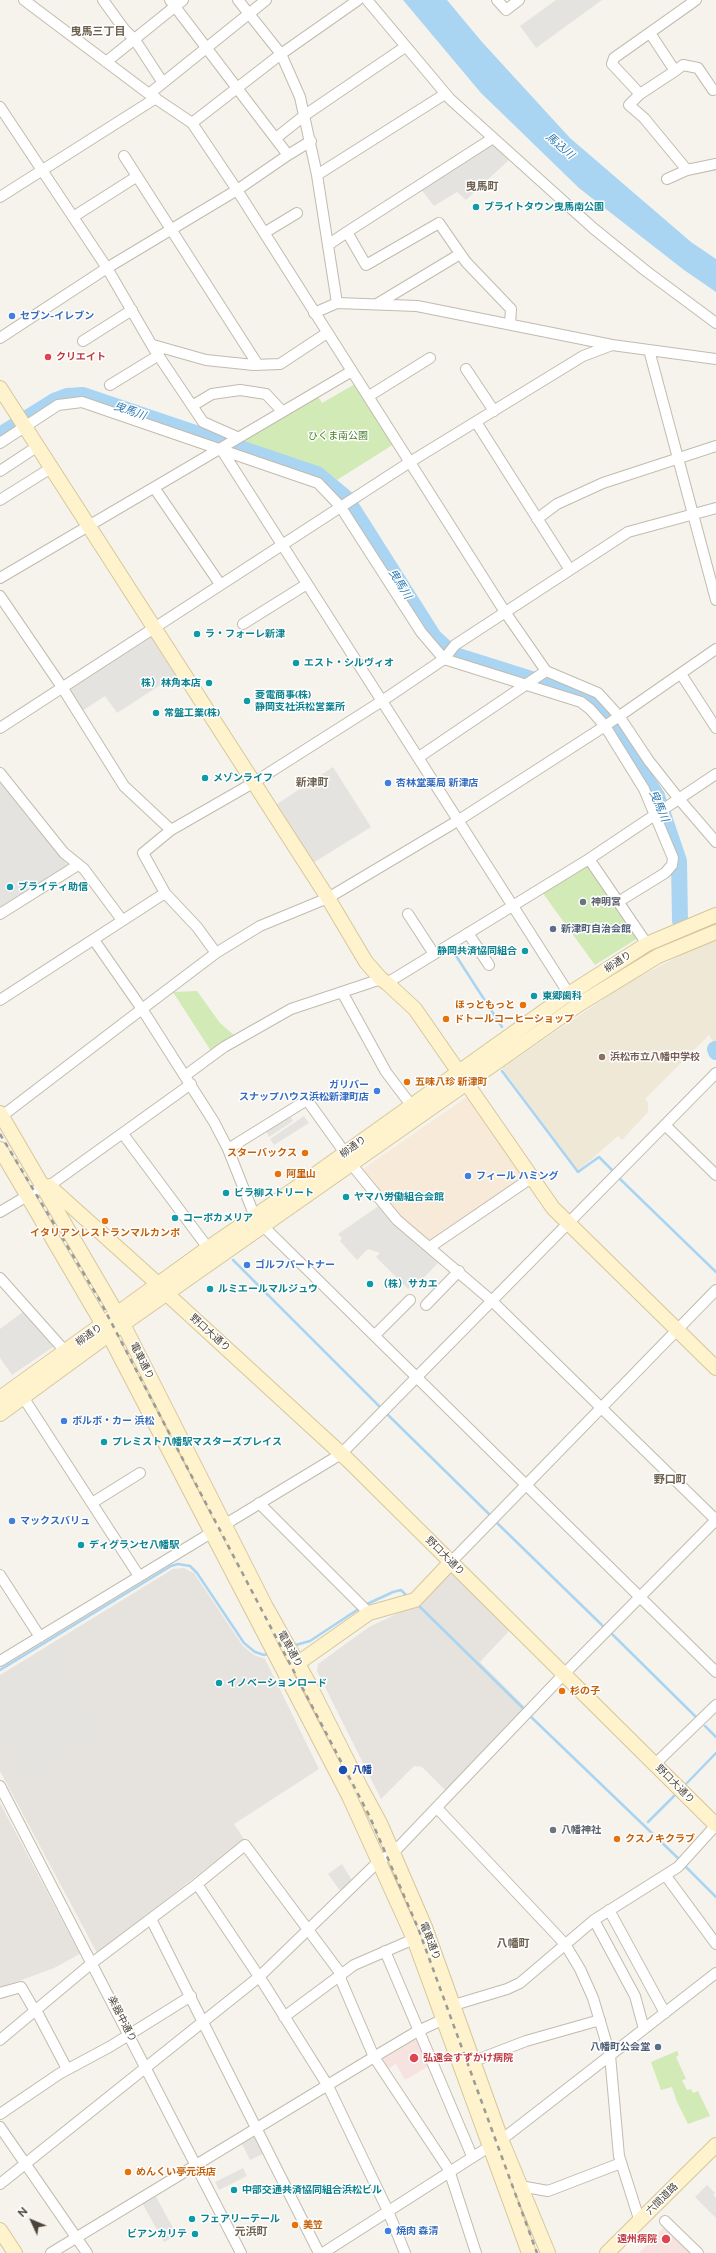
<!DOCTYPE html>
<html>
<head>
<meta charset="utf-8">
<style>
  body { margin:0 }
  #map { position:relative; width:716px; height:2253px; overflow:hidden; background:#f6f3ec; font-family:Raleway,sans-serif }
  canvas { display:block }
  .north { position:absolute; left:12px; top:2201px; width:40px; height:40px; -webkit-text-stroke:3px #fff; paint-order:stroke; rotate:314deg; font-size:11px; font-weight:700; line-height:16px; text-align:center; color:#4b4439 }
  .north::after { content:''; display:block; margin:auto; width:14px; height:18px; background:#4b4439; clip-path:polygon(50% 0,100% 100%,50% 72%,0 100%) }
</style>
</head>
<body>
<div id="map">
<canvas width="716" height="2253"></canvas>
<div class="north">N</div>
</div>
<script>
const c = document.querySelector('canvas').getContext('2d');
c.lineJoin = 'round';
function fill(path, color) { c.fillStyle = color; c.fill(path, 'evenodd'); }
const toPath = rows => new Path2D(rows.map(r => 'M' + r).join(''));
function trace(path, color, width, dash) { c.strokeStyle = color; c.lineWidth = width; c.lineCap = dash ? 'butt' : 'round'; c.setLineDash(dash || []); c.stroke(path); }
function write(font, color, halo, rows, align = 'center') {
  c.font = font + ' Raleway,"Noto Sans JP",sans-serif'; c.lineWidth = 3; c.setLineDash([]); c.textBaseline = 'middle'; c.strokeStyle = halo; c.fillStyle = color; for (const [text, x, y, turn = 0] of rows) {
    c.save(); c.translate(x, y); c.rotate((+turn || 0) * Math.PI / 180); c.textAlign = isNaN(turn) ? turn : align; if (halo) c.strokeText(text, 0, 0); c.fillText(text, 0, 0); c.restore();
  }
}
const commercial = toPath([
  [468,1096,525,1177,430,1244,391,1207,363,1169]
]);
const industrial = toPath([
  [184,1568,194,1573,243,1646,254,1655,265,1659,319,1769,234,1824,244,1839,97,1953,0,1771,0,1675,173,1569],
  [449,1571,510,1630,480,1662,527,1709,447,1792,422,1767,414,1766,381,1799,317,1671,318,1664,369,1627,415,1605],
  [0,1803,80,1954,54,1968,0,1988]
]);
const education = toPath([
  [716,940,716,1047,709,1035,645,1099,648,1103,648,1112,622,1140,618,1136,578,1171,502,1068,627,983,689,951]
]);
const medical = toPath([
  [416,2039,429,2066,405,2080,396,2064,388,2069,383,2059],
  [666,2225,694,2253,639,2253]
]);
const green = toPath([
  [355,384,394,444,337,480,327,473,236,444,317,395,322,403],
  [588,863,638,938,595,965,542,892],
  [197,991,220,1023,235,1036,211,1051,173,992],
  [677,2051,679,2055,676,2057,686,2079,682,2080,687,2090,691,2089,693,2093,698,2091,710,2116,688,2124,677,2102,672,2087,661,2090,651,2062]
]);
const parking = toPath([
  [556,0,602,0,536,48,520,26],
  [492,141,509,160,466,200,457,192,434,206,420,188],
  [151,635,176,675,117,713,105,696,82,711,68,689],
  [333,767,371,827,313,863,274,806],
  [0,777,71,870,0,914],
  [289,1115,293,1121,269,1137,265,1130],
  [304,1116,309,1123,274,1145,270,1139],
  [380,1205,440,1261,415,1287,412,1285,408,1289,376,1257,380,1253,368,1249,357,1260,340,1241,342,1238,338,1234],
  [24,1311,53,1344,53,1347,12,1375,0,1358,0,1329],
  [62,1639,71,1654,62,1660,108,1732,29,1783,0,1738,0,1679],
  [342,1864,353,1882,341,1892,328,1874],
  [256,2136,265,2153,250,2160,242,2144],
  [243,2168,247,2176,219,2190,215,2182],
  [707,2185,715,2193,713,2195,716,2198,716,2218,695,2197],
  [155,2195,177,2235,164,2242,142,2203]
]);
const water = toPath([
  [403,0,447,0,482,42,570,138,691,242,716,259,716,292,684,270,579,188,481,93]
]);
const stream = toPath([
  [451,948,502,1027],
  [502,1071,578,1172,599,1157,613,1171],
  [619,1178,716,1272],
  [233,1260,382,1409],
  [386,1413,492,1517],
  [495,1521,606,1629],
  [417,1604,526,1711],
  [365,1605,393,1592,401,1590,408,1597],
  [610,1632,696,1717],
  [292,1646,310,1641,360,1608],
  [0,1670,171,1566,178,1564,190,1566,197,1573,244,1643,255,1652,264,1655,270,1653],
  [529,1715,681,1861],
  [705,1726,716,1737],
  [686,1784,716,1753],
  [648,1822,675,1795],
  [684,1865,716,1897]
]);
const river = toPath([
  [0,435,54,401,67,396,83,395,317,474,346,498,434,637,446,648,458,656,585,696,597,705,606,716,657,796,679,861,680,921],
  [715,1049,716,1052]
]);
const street = toPath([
  [24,0,149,94,192,123,237,190,505,612,546,671,598,693,619,716,649,761,679,799,716,842],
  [103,0,124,29,135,40,163,83],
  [170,0,288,155,311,141],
  [238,0,281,54,300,97,317,175,337,303],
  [367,0,450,99,593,228,646,271,716,323],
  [497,0,506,10,519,0],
  [106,62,183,0],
  [675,71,683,65,698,68,713,90],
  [149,94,266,0],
  [640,94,675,71,650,33],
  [0,107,107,268,154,349,203,422,237,437],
  [192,123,281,54,358,0],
  [276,138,305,115,405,47],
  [124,156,258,365],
  [687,170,644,118,629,105,640,94,612,64,614,58,696,0],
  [317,175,445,94],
  [667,179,687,170,716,164],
  [0,197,156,98],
  [73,217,136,177],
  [347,232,493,138],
  [264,233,297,213],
  [328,245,347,232,366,265,439,223,466,262,511,309,510,324],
  [377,304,460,254],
  [314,313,337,303,417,306,612,345],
  [0,338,107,268,237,190,288,155],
  [83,341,132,310],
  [153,345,206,360,254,365,280,364,327,333],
  [649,350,716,600],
  [466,369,494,411],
  [110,385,159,355],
  [369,396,430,358],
  [192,406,212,394,240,390,266,394,282,411],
  [476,422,570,570],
  [0,443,58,405,82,402,318,483,340,506,421,632,444,659,581,702,590,709,605,726,644,789,673,858,672,865,665,873,618,902],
  [221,449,569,994],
  [0,471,38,446],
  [155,489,220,584],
  [0,500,51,468],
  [537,519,557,504,603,483,716,446],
  [0,578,352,371],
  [0,596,62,687,124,786,171,830,143,853,165,893,197,927,216,953],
  [243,624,307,584],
  [681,674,716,728],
  [0,728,410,462,583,356,612,345,716,359],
  [419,757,546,671],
  [0,773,64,853,84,869,122,920],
  [171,830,253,783,382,701,444,659,455,645,628,532,716,508],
  [589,859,647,944],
  [0,914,78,865],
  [408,914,434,954],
  [468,933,489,965],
  [94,940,142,1009,216,953,260,926,328,898,459,820,605,726,716,649],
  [387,983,589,859,716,774],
  [342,992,386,1072,411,1105],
  [0,1000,165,893],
  [186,1075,224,1047,291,1009,381,979],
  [2,1116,142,1009,214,1122,228,1149,255,1217],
  [665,1125,716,1175],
  [123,1134,208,1248],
  [228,1149,307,1100,345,1153],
  [352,1165,397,1220,492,1301,716,1520],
  [0,1212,44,1186,49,1186,191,1084],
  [263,1226,716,1672],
  [430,1247,531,1178],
  [0,1278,65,1351],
  [426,1305,459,1271],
  [375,1335,410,1300],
  [23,1397,139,1576],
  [92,1503,140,1473],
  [259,1503,369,1613],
  [451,1562,716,1290],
  [0,1575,40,1637],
  [0,1661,341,1454,716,1073],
  [655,1764,716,1705],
  [0,1786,241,2253],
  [437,1808,565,1944,580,1969,593,1998,610,2055,619,2156,640,2222],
  [666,1876,716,1944],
  [197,1884,264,1984,328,2086,388,2211,405,2253],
  [609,1910,665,2013],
  [151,1919,319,2253],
  [594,1920,635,1996,644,2029],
  [385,1951,472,2156],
  [0,1993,21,1987,35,2011],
  [454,2005,507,1989,520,1983,594,1920,678,1867,716,1825],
  [36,2010,67,2069],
  [284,2017,354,1965,414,1939],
  [0,2040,92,1963,197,1884,245,1845,341,1974,341,1980,374,2057,449,2170,476,2253],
  [474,2061,526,2041,600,2020],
  [0,2114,59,2074,111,2046,191,1996],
  [0,2127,87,2253],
  [0,2184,259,1977,379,1861,394,1852,564,1674,716,1520],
  [520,2186,548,2191,621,2163],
  [665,2221,698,2253],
  [51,2253,374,2057,416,2032,444,2019],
  [323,2253,509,2134,716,1973]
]);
const secondary = toPath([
  [0,388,328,898,366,962,381,979,387,983,415,1009,553,1208,716,1368],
  [0,1113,123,1324,266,1607,308,1682,361,1788,380,1823,425,1927,501,2139,548,2253],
  [0,1149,109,1335,349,1796,414,1939,529,2253],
  [49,1186,158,1284],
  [167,1294,348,1460,716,1825],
  [0,1398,208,1248,303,1183,564,997,647,944,716,915],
  [0,1414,123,1324,578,1005,658,956,716,932],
  [291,1668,369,1613,415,1600,451,1562],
  [0,2230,15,2253],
  [607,2253,716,2145]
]);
const rail = toPath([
  [0,1134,99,1299,369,1815,418,1928,537,2253]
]);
const markers = [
  [476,207,4,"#0f9aa8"],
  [12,316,4,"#3f7fe0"],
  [48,357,4,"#e0444e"],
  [197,634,4,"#0f9aa8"],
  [296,663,4,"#0f9aa8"],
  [209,683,4,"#0f9aa8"],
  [247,701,4,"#0f9aa8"],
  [156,713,4,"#0f9aa8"],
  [205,778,4,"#0f9aa8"],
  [388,783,4,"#3f7fe0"],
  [10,887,4,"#0f9aa8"],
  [583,902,4,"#6b7280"],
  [553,929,4,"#5c6f8a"],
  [525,951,4,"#0f9aa8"],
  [534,996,4,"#0f9aa8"],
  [523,1005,4,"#e8710a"],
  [446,1019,4,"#e8710a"],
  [602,1057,4,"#8d6e63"],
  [407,1082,4,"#e8710a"],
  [377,1091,4,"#3f7fe0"],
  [305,1153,4,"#e8710a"],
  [278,1174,4,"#e8710a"],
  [468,1176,4,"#3f7fe0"],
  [226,1193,4,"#0f9aa8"],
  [346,1197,4,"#0f9aa8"],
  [175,1218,4,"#0f9aa8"],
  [105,1221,4,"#e8710a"],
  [247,1265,4,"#3f7fe0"],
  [370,1284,4,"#0f9aa8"],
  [210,1289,4,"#0f9aa8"],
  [64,1421,4,"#3f7fe0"],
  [104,1442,4,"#0f9aa8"],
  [12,1521,4,"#3f7fe0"],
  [81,1545,4,"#0f9aa8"],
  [219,1683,4,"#0f9aa8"],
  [562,1691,4,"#e8710a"],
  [343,1770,5,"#1a4fb4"],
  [553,1830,4,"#6b7280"],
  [617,1839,4,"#e8710a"],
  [658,2047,4,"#5c6f8a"],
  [414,2058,5,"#e0444e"],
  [128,2172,4,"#e8710a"],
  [234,2190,4,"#0f9aa8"],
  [192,2219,4,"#0f9aa8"],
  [295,2225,4,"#e8710a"],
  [388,2231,4,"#3f7fe0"],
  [195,2234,4,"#0f9aa8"],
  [666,2239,5,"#e0444e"]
];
const cultureNames = [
  ["ブライトタウン曳馬南公園",484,207],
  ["ラ・フォーレ新津",205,634],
  ["エスト・シルヴィオ",304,663],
  ["株）林角本店",201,683,"right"],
  ["菱電商事(株)",255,695],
  ["静岡支社浜松営業所",255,707],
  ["常盤工業(株)",164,713],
  ["メゾンライフ",213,778],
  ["ブライティ助信",18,887],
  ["静岡共済協同組合",517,951,"right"],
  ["東郷歯科",542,996],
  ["ビラ柳ストリート",234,1193],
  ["ヤマハ労働組合会館",354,1197],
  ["コーポカメリア",183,1218],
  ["（株）サカエ",378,1284],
  ["ルミエールマルジュウ",218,1289],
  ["プレミスト八幡駅マスターズプレイス",112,1442],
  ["ディグランセ八幡駅",89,1545],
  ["イノベーションロード",227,1683],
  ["中部交通共済協同組合浜松ビル",242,2190],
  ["フェアリーテール",200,2219],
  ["ビアンカリテ",187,2234,"right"]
];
const shopNames = [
  ["セブン-イレブン",20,316],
  ["杏林堂薬局 新津店",396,783],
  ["ガリバー",369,1085,"right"],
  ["スナップハウス浜松新津町店",369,1097,"right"],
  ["フィール ハミング",476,1176],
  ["ゴルフパートナー",255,1265],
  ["ボルボ・カー 浜松",72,1421],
  ["マックスバリュ",20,1521],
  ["焼肉 森清",396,2231]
];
const healthNames = [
  ["クリエイト",56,357],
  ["弘遠会すずかけ病院",423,2058],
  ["遠州病院",657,2239,"right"]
];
const parkNames = [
  ["ひくま南公園",338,436]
];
const worshipNames = [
  ["神明宮",591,902],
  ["八幡神社",561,1830]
];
const serviceNames = [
  ["新津町自治会館",561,929],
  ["八幡町公会堂",650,2047,"right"]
];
const streetNames = [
  ["柳通り",618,962,-33],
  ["柳通り",353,1147,-36],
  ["野口大通り",210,1333,42],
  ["柳通り",89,1335,-35],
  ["電車通り",142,1361,63],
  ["野口大通り",445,1556,45],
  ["電車通り",290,1649,61],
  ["野口大通り",675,1784,45],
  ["電車通り",430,1941,69],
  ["楽器中通り",122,2019,63],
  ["六間道路",662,2199,-45]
];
const foodNames = [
  ["ほっともっと",515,1005,"right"],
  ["ドトールコーヒーショップ",454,1019],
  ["五味八珍 新津町",415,1082],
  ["スターバックス",297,1153,"right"],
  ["阿里山",286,1174],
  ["イタリアンレストランマルカンポ",105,1233,"center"],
  ["杉の子",570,1691],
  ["クスノキクラブ",625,1839],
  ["めんくい亭元浜店",136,2172],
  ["美笠",303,2225]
];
const educationNames = [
  ["浜松市立八幡中学校",610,1057]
];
const transitNames = [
  ["八幡",352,1770]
];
const neighbourhoodNames = [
  ["曳馬三丁目",98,32],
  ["曳馬町",482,187],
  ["新津町",312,783],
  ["野口町",670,1480],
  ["八幡町",513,1944],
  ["元浜町",251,2232]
];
const waterNames = [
  ["馬込川",560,146,41],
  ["曳馬川",130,411,19],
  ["曳馬川",400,584,58],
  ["曳馬川",659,806,67]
];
fill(commercial, '#f7ead8');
fill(industrial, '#e6e2dd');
fill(education, '#efe8d6');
fill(medical, '#f6e3e0');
fill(green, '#d2eab5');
fill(parking, '#e5e3e0');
fill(water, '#a9d4f2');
trace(stream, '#a9d4f2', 2.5);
trace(river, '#a9d4f2', 16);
trace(street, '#c2bbae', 12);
trace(secondary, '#d6c79b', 16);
trace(street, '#fff', 10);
trace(secondary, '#fff3cd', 14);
trace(rail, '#9a9a9a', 2.5, [5, 5]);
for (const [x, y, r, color] of markers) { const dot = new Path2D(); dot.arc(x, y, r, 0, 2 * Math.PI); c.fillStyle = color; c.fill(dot); trace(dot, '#fff', 1.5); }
write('bold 10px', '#0d838f', '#fff', cultureNames, 'left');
write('bold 10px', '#366cbe', '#fff', shopNames, 'left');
write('bold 10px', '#be3a42', '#fff', healthNames, 'left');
write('10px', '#4a7f2a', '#fff', parkNames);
write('bold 10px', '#5b616d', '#fff', worshipNames, 'left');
write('bold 10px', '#4e5e75', '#fff', serviceNames, 'left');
write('10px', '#4b4439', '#fff', streetNames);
write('bold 10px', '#c56008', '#fff', foodNames, 'left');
write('bold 10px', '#785e54', '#fff', educationNames, 'left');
write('bold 10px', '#164399', '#fff', transitNames, 'left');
write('bold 11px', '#6e6250', '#fff', neighbourhoodNames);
write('italic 11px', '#2e7ab2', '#fff', waterNames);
</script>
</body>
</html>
